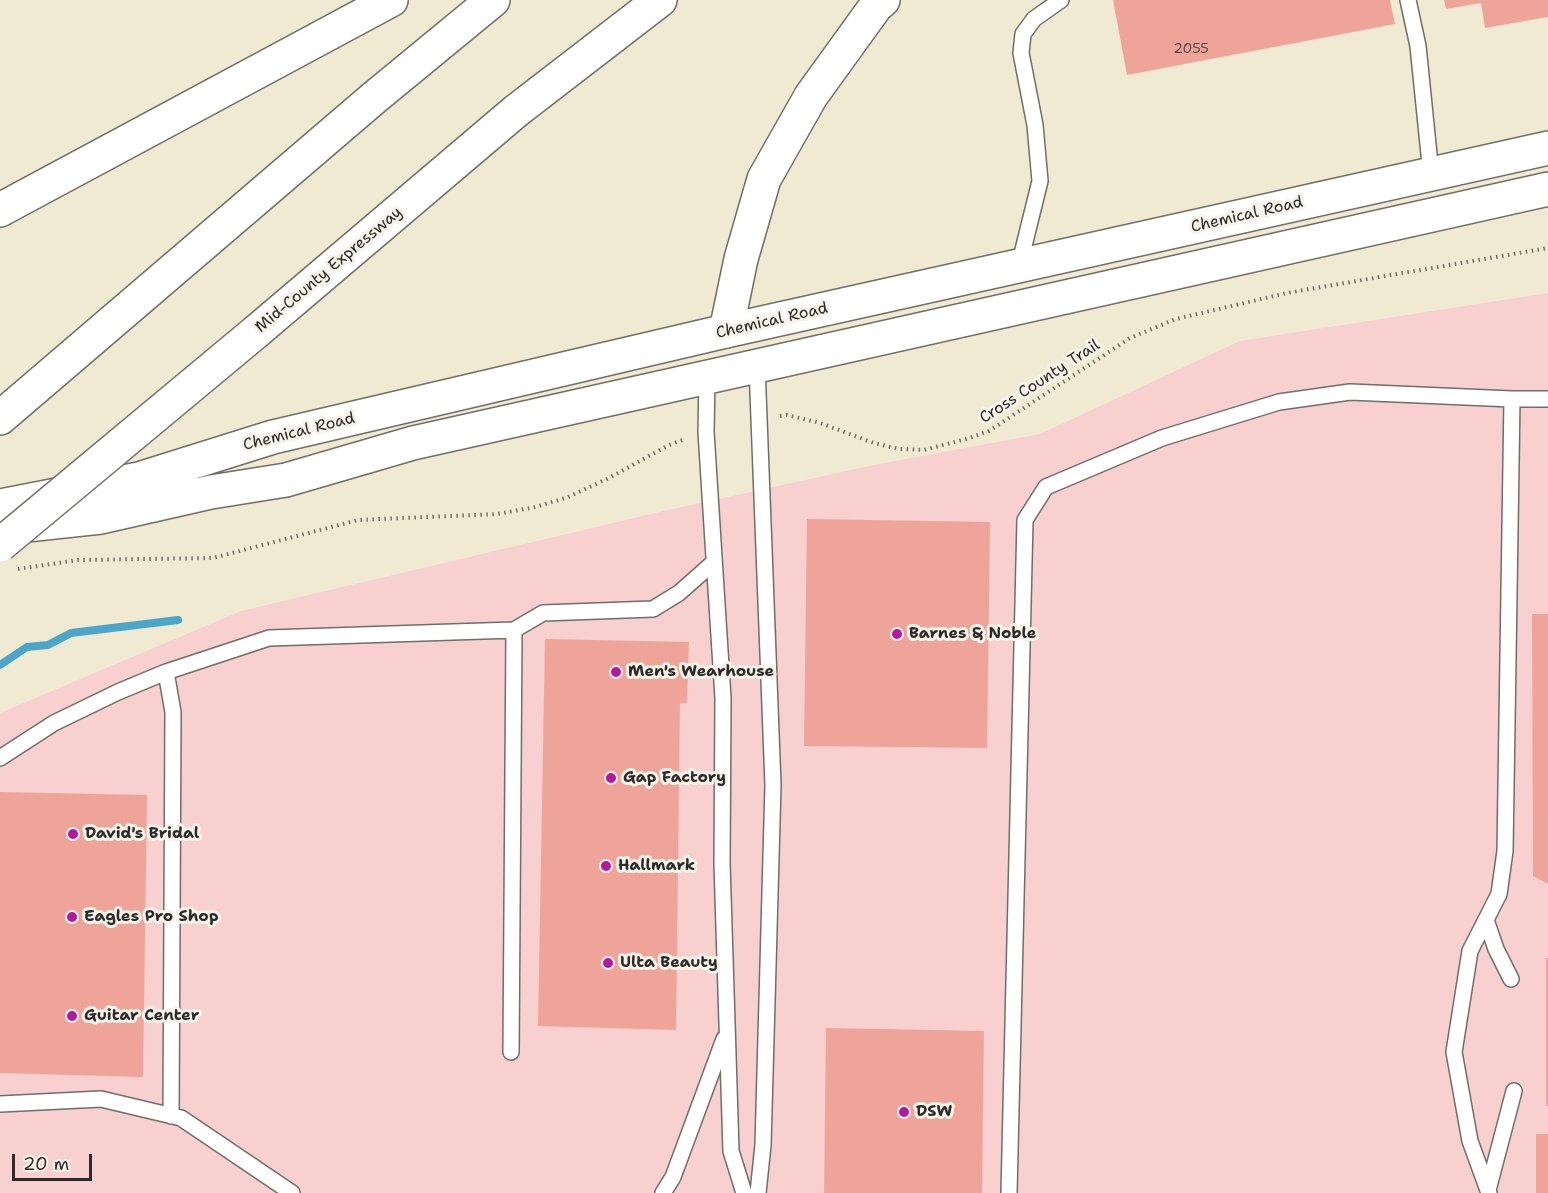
<!DOCTYPE html>
<html>
<head>
<meta charset="utf-8">
<style>
  body { margin:0 }
  #map { position:relative; width:1548px; height:1193px; overflow:hidden; background:#f1ead3; font-family:"Shantell Sans",sans-serif }
  canvas { display:block }
  .scale { position:absolute; left:12px; top:1154px; width:80px; height:27px; box-sizing:border-box; border:3px solid #2b2b2b; border-top:0; padding-left:8px; font-size:18px; line-height:21px; white-space:nowrap; color:#2b2b2b; -webkit-text-stroke:4px #f7f3e8; paint-order:stroke }
</style>
</head>
<body>
<div id="map">
<canvas width="1548" height="1193"></canvas>
<div class="scale">20 m</div>
</div>
<script>
const c = document.querySelector('canvas').getContext('2d');
c.lineJoin = 'round';
function fill(path, color) { c.fillStyle = color; c.fill(path, 'evenodd'); }
const toPath = rows => new Path2D(rows.map(r => 'M' + r).join(''));
function trace(path, color, width, dash) { c.strokeStyle = color; c.lineWidth = width; c.lineCap = dash ? 'butt' : 'round'; c.setLineDash(dash || []); c.stroke(path); }
function write(font, color, halo, rows, align = 'center') {
  c.font = font + ' "Shantell Sans",sans-serif'; c.lineWidth = 6; c.setLineDash([]); c.textBaseline = 'middle'; c.strokeStyle = halo; c.fillStyle = color; for (const [text, x, y, turn = 0] of rows) {
    c.save(); c.translate(x, y); c.rotate((+turn || 0) * Math.PI / 180); c.textAlign = isNaN(turn) ? turn : align; if (halo) c.strokeText(text, 0, 0); c.fillText(text, 0, 0); c.restore();
  }
}
const built = toPath([
  [1548,293,1548,1193,0,1193,0,713,241,611,664,511,869,466,1040,434,1240,341]
]);
const stream = toPath([
  [0,665,27,647,48,645,71,633,178,620]
]);
const building = toPath([
  [1113,0,1390,0,1395,24,1127,75],
  [1444,0,1548,0,1548,17,1485,28,1481,3,1446,9],
  [807,519,990,522,987,748,804,746],
  [1532,614,1548,614,1548,884,1533,876],
  [545,639,689,642,687,703,680,703,676,1030,538,1026],
  [0,792,147,795,143,1077,0,1073],
  [1546,958,1548,958,1548,1106,1546,1106],
  [826,1028,984,1031,982,1193,824,1193],
  [1536,1134,1548,1134,1548,1193,1536,1193]
]);
const path = toPath([
  [780,416,787,415,820,423,874,443,899,449,924,450,966,439,989,431,1130,338,1176,319,1287,293,1548,248],
  [18,569,78,560,213,558,358,520,497,514,536,507,568,497,609,478,669,445,685,439]
]);
const service = toPath([
  [1408,0,1418,46,1431,174],
  [1019,266,1040,181,1035,125,1021,53,1023,34,1034,19,1061,0],
  [757,366,773,785,763,1145,758,1193],
  [707,378,706,432,723,698,722,863,731,1151,744,1193],
  [1512,399,1548,399],
  [514,630,543,613,653,609,679,593,714,562],
  [166,672,173,712,171,1116],
  [0,758,54,723,118,692,166,672,269,638,514,630,511,1052],
  [1486,920,1496,949,1511,979],
  [0,1104,101,1099,181,1118,292,1193],
  [1488,1190,1514,1091],
  [663,1193,673,1177,724,1039],
  [1009,1193,1025,520,1046,487,1162,438,1279,402,1350,392,1512,399,1505,851,1499,894,1470,951,1454,1052,1470,1141,1489,1193]
]);
const secondary = toPath([
  [0,506,139,479,273,437,726,331,1548,148],
  [8,527,101,517,211,492,286,480,413,443,1548,189]
]);
const motorway = toPath([
  [0,210,391,0],
  [257,331,516,111,660,0],
  [726,331,741,259,764,179,811,96,876,6,883,0],
  [0,418,375,97,493,0]
]);
const motorwayBridge = toPath([
  [0,545,257,331]
]);
const markers = [
  [897,634,6,"#b5179e"],
  [616,672,6,"#b5179e"],
  [611,778,6,"#b5179e"],
  [73,834,6,"#b5179e"],
  [606,866,6,"#b5179e"],
  [72,917,6,"#b5179e"],
  [608,963,6,"#b5179e"],
  [72,1016,6,"#b5179e"],
  [904,1112,6,"#b5179e"]
];
const numberNames = [
  ["2055",1191,49]
];
const streetNames = [
  ["Chemical Road",1247,215,-13],
  ["Mid-County Expressway",329,270,-40],
  ["Chemical Road",772,321,-13],
  ["Cross County Trail",1040,382,-33],
  ["Chemical Road",299,432,-14]
];
const poiNames = [
  ["Barnes & Noble",909,634],
  ["Men's Wearhouse",628,672],
  ["Gap Factory",623,778],
  ["David's Bridal",85,834],
  ["Hallmark",618,866],
  ["Eagles Pro Shop",84,917],
  ["Ulta Beauty",620,963],
  ["Guitar Center",84,1016],
  ["DSW",916,1112]
];
fill(built, '#f7d0cf');
trace(stream, '#4ba7c9', 8);
fill(building, '#eea499');
trace(service, '#706e66', 18);
trace(secondary, '#706e66', 36);
trace(motorway, '#706e66', 36);
trace(path, '#706e66', 4, [1.5, 4.5]);
trace(service, '#fff', 15);
trace(secondary, '#fff', 33);
trace(motorway, '#fff', 33);
trace(motorwayBridge, '#706e66', 36, []);
trace(motorwayBridge, '#fff', 33);
for (const [x, y, r, color] of markers) { const dot = new Path2D(); dot.arc(x, y, r, 0, 2 * Math.PI); c.fillStyle = color; c.fill(dot); trace(dot, '#f7f3e8', 2); }
write('14px', '#5c4946', null, numberNames);
write('16px', '#2b2b2b', '#f7f3e8', streetNames);
write('bold 16px', '#2b2b2b', '#f7f3e8', poiNames, 'left');
</script>
</body>
</html>
